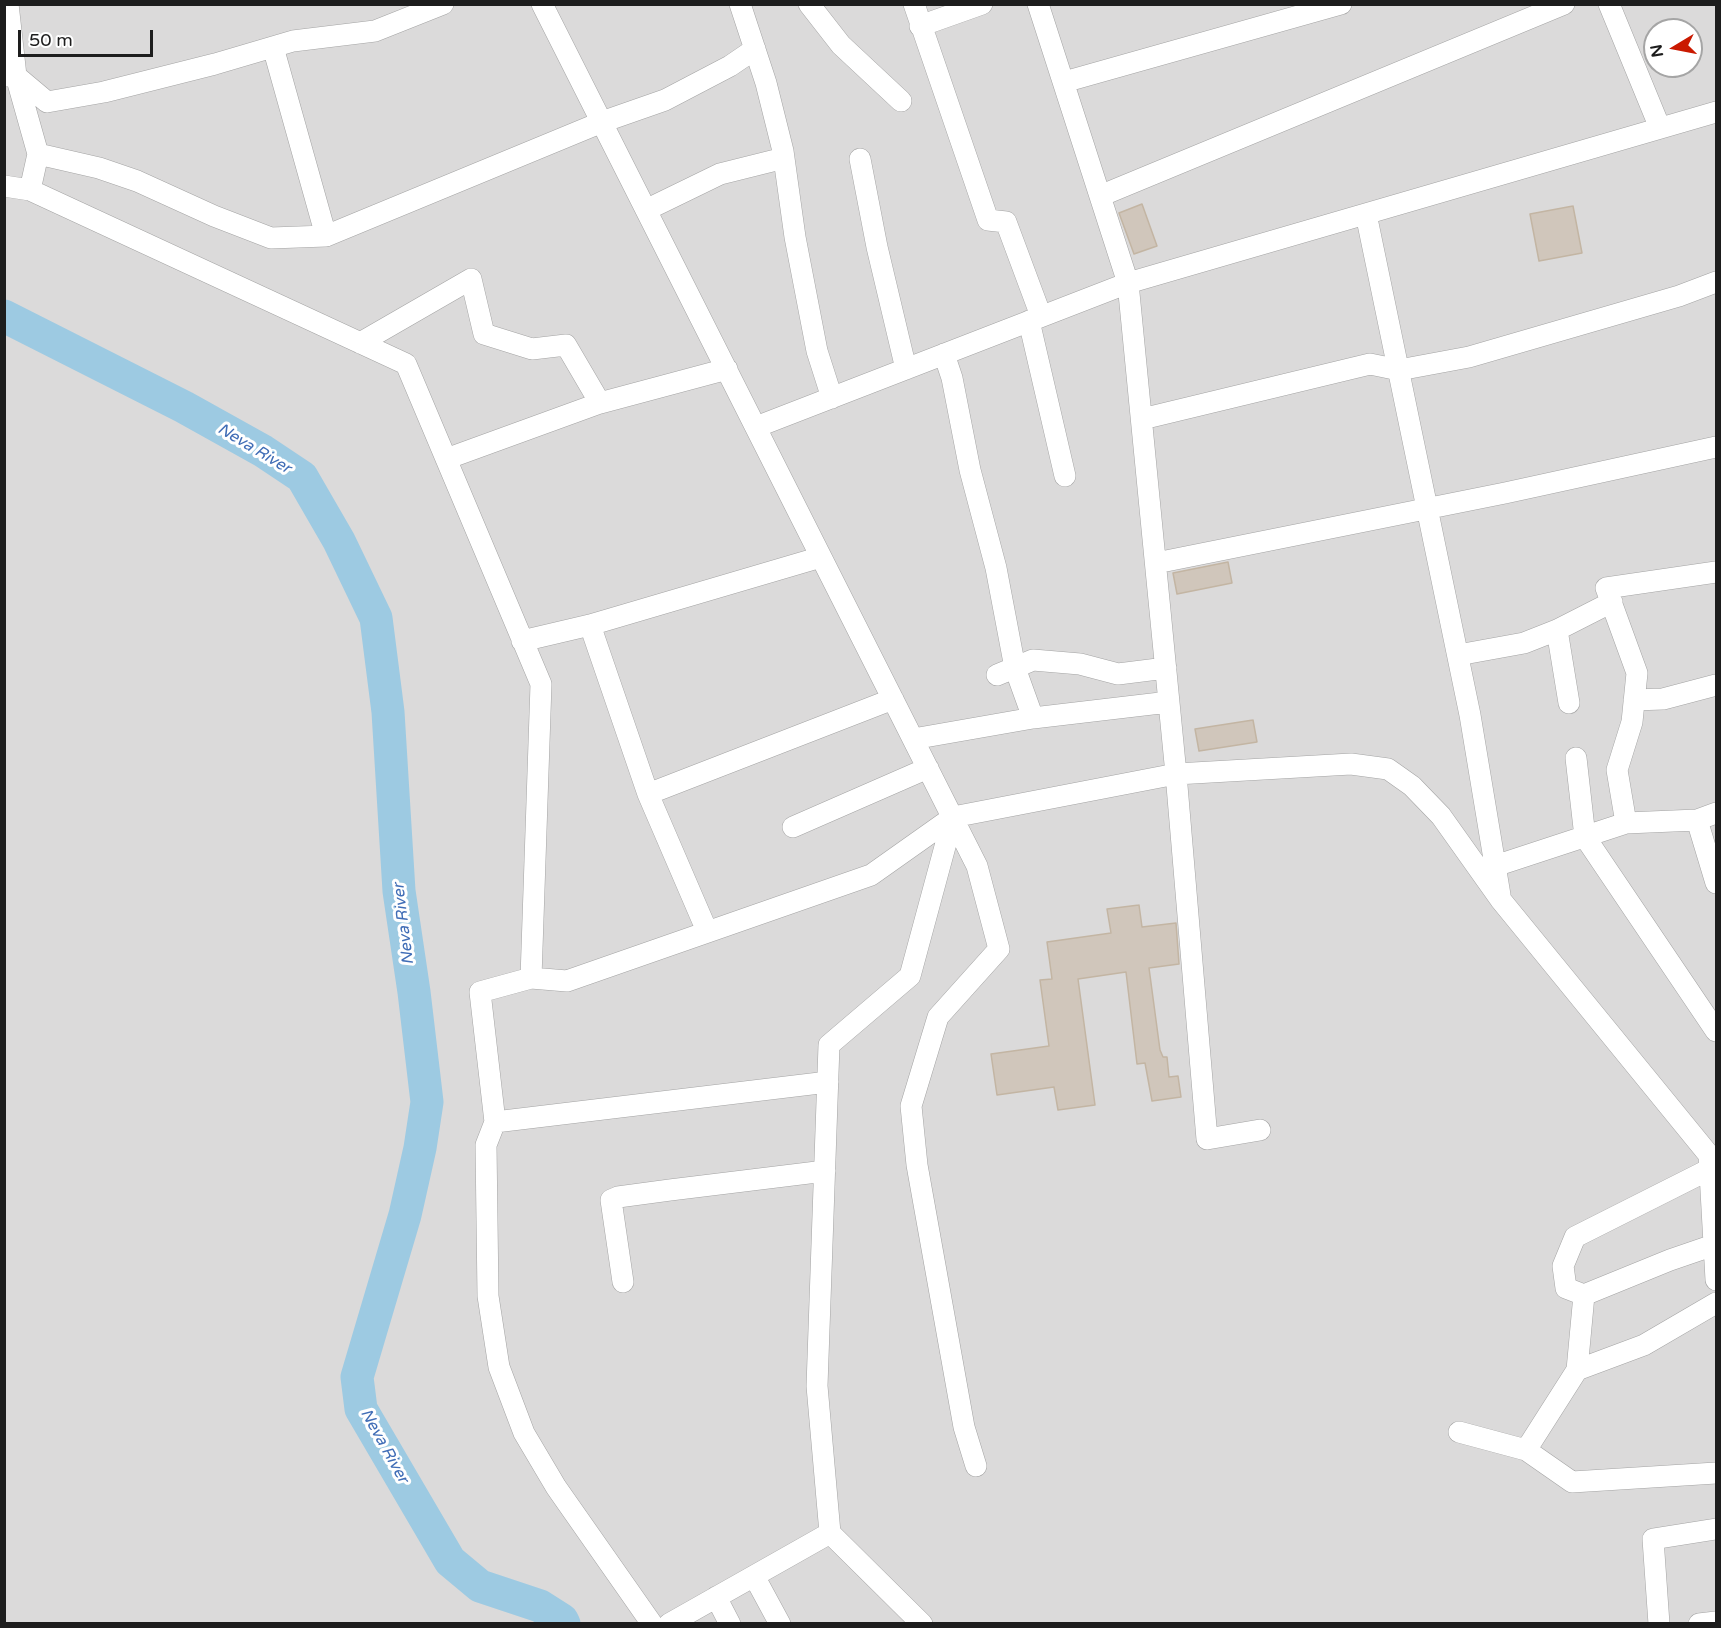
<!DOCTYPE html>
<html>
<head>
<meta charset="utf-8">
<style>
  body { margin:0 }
  #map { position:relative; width:1721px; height:1628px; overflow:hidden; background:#f0ede2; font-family:"Varela Round",sans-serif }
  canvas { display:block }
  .frame { position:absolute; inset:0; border:6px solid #1d1d1d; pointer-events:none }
  .north { position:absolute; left:1643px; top:18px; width:60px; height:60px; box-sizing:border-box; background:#fff; border:2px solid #a5a5a5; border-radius:50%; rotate:260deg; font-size:16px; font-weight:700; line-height:24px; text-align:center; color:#1d1d1d }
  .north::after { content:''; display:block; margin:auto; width:21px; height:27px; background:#ca1900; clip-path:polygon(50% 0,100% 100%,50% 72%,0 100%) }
  .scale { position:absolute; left:18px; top:30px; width:135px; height:27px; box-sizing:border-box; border:3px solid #1d1d1d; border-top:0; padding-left:8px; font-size:18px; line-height:21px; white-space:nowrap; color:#1d1d1d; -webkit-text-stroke:4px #fff; paint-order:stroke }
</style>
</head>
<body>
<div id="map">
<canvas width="1721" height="1628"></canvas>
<div class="frame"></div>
<div class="north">N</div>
<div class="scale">50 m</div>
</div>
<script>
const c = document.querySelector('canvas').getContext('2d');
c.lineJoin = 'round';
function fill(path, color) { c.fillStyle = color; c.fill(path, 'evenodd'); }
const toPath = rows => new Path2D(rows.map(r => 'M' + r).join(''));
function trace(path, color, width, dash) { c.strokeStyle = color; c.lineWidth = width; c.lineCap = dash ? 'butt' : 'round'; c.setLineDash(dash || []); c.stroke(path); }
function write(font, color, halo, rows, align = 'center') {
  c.font = font + ' "Varela Round",sans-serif'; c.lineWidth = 6; c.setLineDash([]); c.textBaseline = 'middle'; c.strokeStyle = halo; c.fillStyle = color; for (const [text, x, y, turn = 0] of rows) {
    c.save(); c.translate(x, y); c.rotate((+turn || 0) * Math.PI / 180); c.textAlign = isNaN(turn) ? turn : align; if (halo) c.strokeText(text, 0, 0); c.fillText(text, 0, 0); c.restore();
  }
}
const residential = toPath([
  [5,5,1716,5,1716,1623,5,1623],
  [1655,30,1691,30,1691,66,1655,66]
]);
const river = toPath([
  [4,316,184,407,263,451,302,477,339,541,376,618,388,712,399,891,414,992,427,1102,420,1148,405,1215,357,1377,361,1409,450,1561,480,1586,540,1606,562,1620,564,1624]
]);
const building = toPath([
  [1142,204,1157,246,1134,254,1119,213,1142,204],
  [1573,206,1582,253,1539,261,1530,214,1573,206],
  [1228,562,1232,583,1177,594,1173,573,1228,562],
  [1253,720,1257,742,1199,751,1195,729,1253,720],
  [1139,905,1142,927,1176,923,1179,964,1149,968,1160,1050,1163,1057,1167,1057,1169,1077,1178,1076,1181,1097,1152,1101,1145,1063,1137,1064,1126,972,1078,979,1095,1105,1058,1110,1054,1087,997,1095,991,1054,1049,1046,1040,980,1052,979,1047,942,1111,933,1107,909,1139,905]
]);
const minor = toPath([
  [8,4,16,76,38,154],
  [542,4,977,866,999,949,938,1017,911,1106,917,1165,964,1427,976,1466],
  [740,4,766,83,783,151,795,237,817,351,832,398],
  [809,4,841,45,901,101],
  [914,4,988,220,1006,222,1041,316],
  [1038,4,1128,283,1176,774,1207,1139,1260,1130],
  [1609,4,1660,128],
  [920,26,982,4],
  [4,76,16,76,47,102,104,92,215,64,293,41,375,31,443,4],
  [1064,82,1341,4],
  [860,159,877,247,906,369],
  [4,186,30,190,406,364,541,684,531,978,567,981,871,875,953,817],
  [30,190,38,154,99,168,137,181,214,216,271,238,326,236,273,47],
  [1100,196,1564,4],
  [646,210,720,174,784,158],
  [1366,214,1470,715,1500,895],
  [326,236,602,122,665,100,730,66,755,49],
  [1029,321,1065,476],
  [360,343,471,279,484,334,532,349,566,345,600,403],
  [944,354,952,378,970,470,996,568,1015,668,1033,718],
  [1142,419,1370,364,1399,370,1469,357,1679,296,1716,282],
  [756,427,1128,283,1716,112],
  [446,459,600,403,727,369],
  [1156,563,1505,493,1716,447],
  [590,625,821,557],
  [1557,630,1569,703],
  [522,641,590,625,648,794],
  [1458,655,1524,643,1557,630,1612,602],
  [997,675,1033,660,1080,664,1118,674,1166,668],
  [1634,700,1663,699,1716,685],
  [913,739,1033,718,1169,702],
  [1576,758,1585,837,1716,1031],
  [1697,820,1716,883],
  [1626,823,1697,820,1716,813],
  [793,827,928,768],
  [1495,866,1626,823,1617,770,1632,722,1637,673,1606,588,1716,572],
  [707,931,648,794,893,699],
  [495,1122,480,992,531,978],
  [623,1282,611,1200,618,1197,670,1190,825,1171],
  [1584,1295,1566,1288,1563,1266,1575,1237,1710,1169],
  [1577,1370,1584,1295,1670,1260,1705,1248,1715,1247],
  [1459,1432,1526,1450,1572,1482,1716,1473],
  [1526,1450,1577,1370,1644,1345,1716,1303],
  [754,1576,780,1624],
  [716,1597,730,1624],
  [652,1624,556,1487,524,1433,499,1367,488,1296,486,1145,495,1122,828,1082],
  [669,1624,830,1533],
  [922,1624,830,1533,817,1386,829,1045,910,976,953,817,1176,774,1351,764,1388,769,1412,786,1441,816,1500,899,1709,1155,1716,1280],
  [1659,1624,1653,1539,1716,1529],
  [1699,1624,1716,1622]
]);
const waterNames = [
  ["Neva River",254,449,31],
  ["Neva River",404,924,-97],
  ["Neva River",384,1446,61]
];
fill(residential, '#dbdada');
trace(river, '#9dcae2', 33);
fill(building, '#d0c6bb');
trace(building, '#c3b5a3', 1.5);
trace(minor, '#a4a4a4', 22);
trace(minor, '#fff', 21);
write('italic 16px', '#406db6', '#fff', waterNames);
</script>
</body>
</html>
